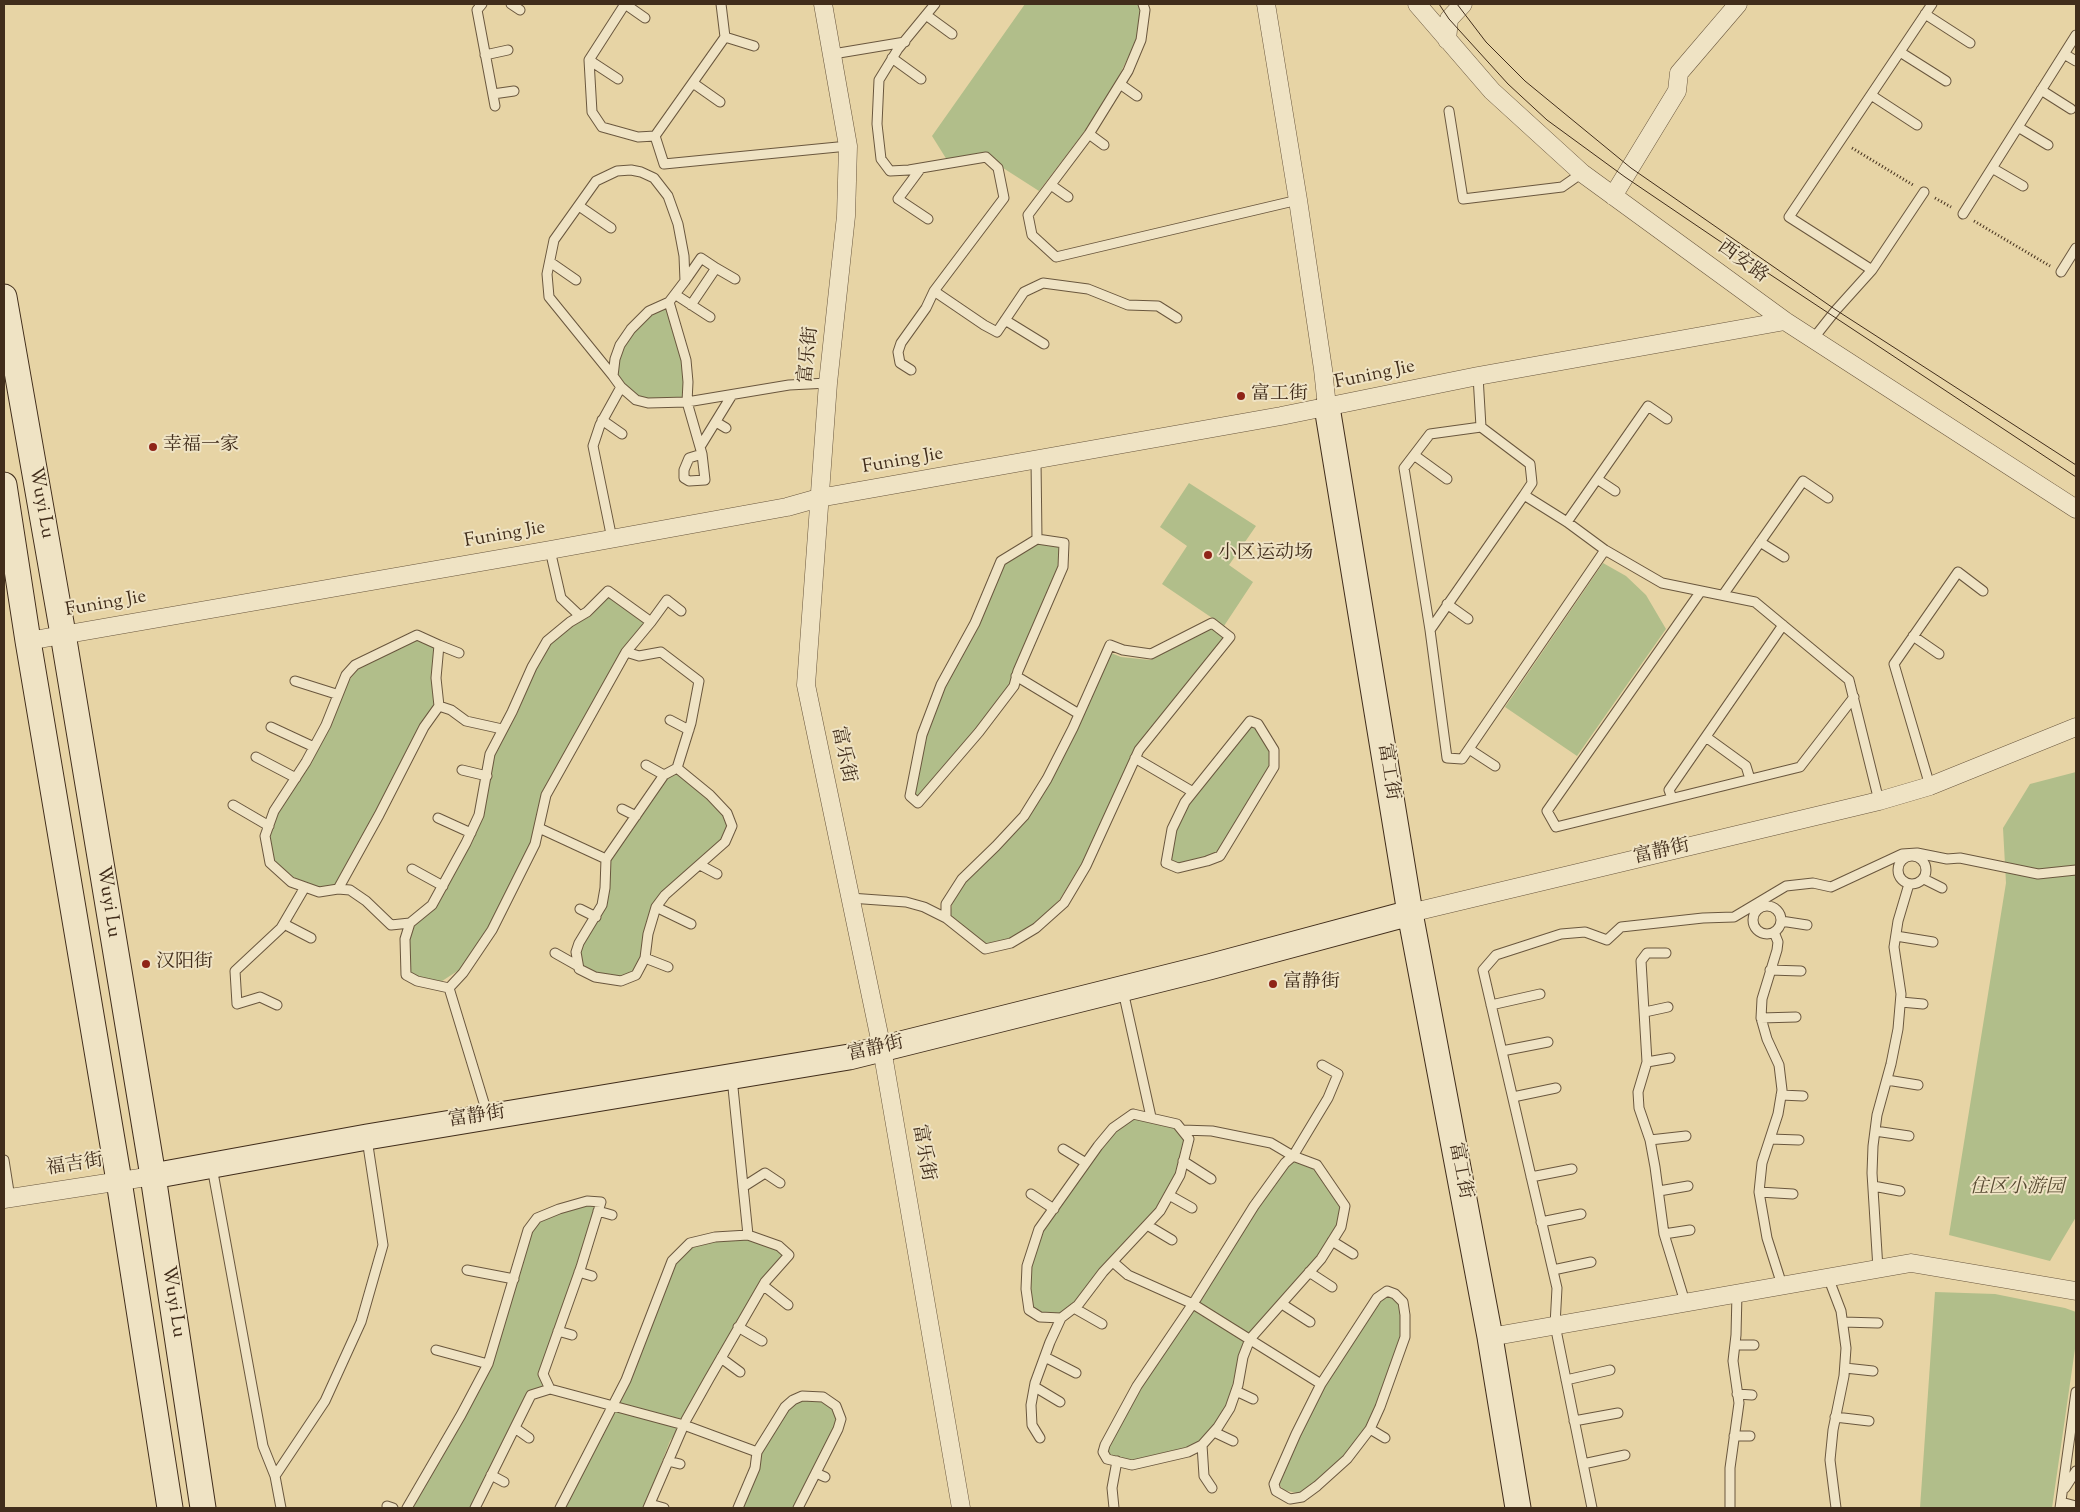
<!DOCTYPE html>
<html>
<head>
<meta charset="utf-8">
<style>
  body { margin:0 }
  #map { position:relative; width:2080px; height:1512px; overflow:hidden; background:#e7d4a5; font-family:"Sorts Mill Goudy",serif }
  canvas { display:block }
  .frame { position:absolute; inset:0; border:5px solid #412d1b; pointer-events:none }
</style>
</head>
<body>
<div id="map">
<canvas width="2080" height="1512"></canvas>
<div class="frame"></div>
</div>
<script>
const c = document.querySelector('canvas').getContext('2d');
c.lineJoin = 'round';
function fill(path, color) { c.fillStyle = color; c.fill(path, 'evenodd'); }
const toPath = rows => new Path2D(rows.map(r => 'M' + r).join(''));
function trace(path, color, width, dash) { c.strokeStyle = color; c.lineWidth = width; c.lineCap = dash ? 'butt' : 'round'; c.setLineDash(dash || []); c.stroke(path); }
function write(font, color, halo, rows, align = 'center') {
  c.font = font + ' "Sorts Mill Goudy","Noto Serif SC",serif'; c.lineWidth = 4; c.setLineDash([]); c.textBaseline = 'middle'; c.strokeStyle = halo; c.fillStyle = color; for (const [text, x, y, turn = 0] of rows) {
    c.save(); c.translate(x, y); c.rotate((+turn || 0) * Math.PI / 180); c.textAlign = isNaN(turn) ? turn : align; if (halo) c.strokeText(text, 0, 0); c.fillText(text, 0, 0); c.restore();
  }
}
const green = toPath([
  [1025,4,1138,4,1140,11,1138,37,1116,82,1084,132,1039,191,1000,166,986,154,947,160,932,136],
  [668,305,685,361,685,401,636,398,615,376,622,346,651,313],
  [1189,483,1256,526,1229,565,1253,582,1224,626,1162,584,1187,546,1160,527],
  [1036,541,1061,545,1061,565,1012,684,918,801,912,795,924,736,942,686,1002,563],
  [1603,563,1626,576,1646,595,1666,629,1577,756,1505,707],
  [608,594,647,621,623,651,542,792,531,842,490,925,462,968,436,985,418,977,410,972,409,940,413,926,436,906,472,842,483,814,494,755,517,714,536,668,551,643,575,624,591,616],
  [1213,628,1225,638,1136,750,1088,853,1060,899,1036,924,1008,939,985,945,950,915,953,899,963,882,998,849,1069,744,1111,653,1121,657,1150,660],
  [416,639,434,648,432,677,435,706,422,725,335,887,319,889,295,881,273,862,270,836,277,813,343,688,358,669],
  [1250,724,1257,725,1272,750,1272,766,1219,854,1178,865,1169,861,1174,829,1186,802],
  [675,771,724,814,729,827,724,839,664,892,643,956,635,972,622,979,597,974,582,968,579,953,581,945,595,924,609,861,667,776],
  [2076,772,2076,1217,2050,1261,1949,1235,2006,883,2003,828,2030,784],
  [1134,1117,1174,1125,1187,1141,1178,1176,1159,1210,1074,1306,1061,1317,1040,1315,1031,1308,1029,1266,1041,1230,1114,1130],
  [1294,1158,1317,1167,1343,1207,1338,1226,1320,1257,1249,1335,1196,1303,1254,1209],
  [584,1204,596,1205,577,1271,556,1330,545,1387,530,1392,471,1508,409,1508,490,1365,530,1233,538,1221],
  [715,1240,749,1240,777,1248,784,1255,683,1419,617,1405,675,1261,692,1245],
  [1935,1292,1995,1294,2065,1308,2076,1312,2076,1342,2052,1508,1920,1508],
  [1386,1294,1400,1302,1402,1312,1401,1336,1373,1417,1351,1452,1302,1494,1283,1490,1278,1482,1322,1389,1378,1300],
  [1193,1309,1246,1340,1239,1354,1228,1406,1216,1425,1201,1441,1186,1448,1133,1463,1108,1457,1106,1451,1139,1389],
  [823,1398,835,1408,838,1419,796,1508,741,1508,759,1451,786,1409,795,1401],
  [614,1410,680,1427,670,1441,644,1508,563,1508]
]);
const path = toPath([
  [1852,148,1913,185],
  [1935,198,1951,207],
  [1974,221,2050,266]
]);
const lane = toPath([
  [482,4,477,10,495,106],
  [511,4,520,10],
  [625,4,589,60,592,112,602,127,638,137,655,136],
  [625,4,645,18],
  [1143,4,1145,10,1141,40,1128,71,1089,134,1028,215,1032,235,1056,257,1298,200],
  [1925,14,1970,43],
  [926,15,952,34],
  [725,37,754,46],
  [1900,52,1946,81],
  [833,54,905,42],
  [2064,54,2076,61],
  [485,55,508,50],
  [892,58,921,79],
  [589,60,618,79],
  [693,83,720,102],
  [1120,84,1137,96],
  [2041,90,2071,109],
  [493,94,514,91],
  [1871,95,1917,125],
  [1449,111,1463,199,1562,187,1582,173],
  [2018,127,2048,145],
  [1089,134,1104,145],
  [655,136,664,164,848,146],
  [655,136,725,37,721,4],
  [921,168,898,199,928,219],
  [1992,168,2023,186],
  [631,170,641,172,654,178,668,196,678,224,684,256,685,281,669,302,649,311,631,329,620,345,615,359,613,376,549,297,547,274,554,240,596,181,617,171,631,170],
  [1051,185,1068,197],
  [579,206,611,228],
  [1963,214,2076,35],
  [550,262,576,280],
  [1872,270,1924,192],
  [2061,272,2076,248],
  [685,281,701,258,716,268],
  [934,291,984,325,997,332,1024,292,1043,283,1088,289,1128,305,1158,306,1177,318],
  [676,295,710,317],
  [669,302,686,360,688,382,687,402,702,454,705,480,689,481,684,478,684,470,689,458,702,454],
  [691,305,716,268,735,279],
  [1005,320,1044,344],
  [1813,339,1836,310,1872,270,1789,217,1932,4],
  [911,370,900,363,898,352,901,343,926,308,934,291,1004,198,998,168,986,157,909,170,890,171,881,159,877,124,879,80,898,49,935,4],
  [613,376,621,387,636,400,648,403,687,402,789,385,828,383],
  [1478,376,1481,427,1530,464,1532,483,1524,495,1567,522,1605,550,1662,583,1755,602,1849,680,1879,801],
  [602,420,622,434],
  [716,422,726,428],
  [1481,427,1430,434,1404,468,1430,630,1447,758,1462,759,1605,550],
  [700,447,732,395],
  [1414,455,1447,479],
  [1036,461,1037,539],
  [1597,479,1615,491],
  [1567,522,1648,406,1667,419],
  [612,539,593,446,600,425,621,387],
  [1037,539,1064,543,1063,567,1018,671,1014,686,979,732,918,803,910,796,922,735,941,685,975,623,1001,561,1037,539],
  [1760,542,1784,557],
  [550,550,561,598,580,616],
  [608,591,651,622,626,652,546,795,535,844,492,930,463,973,449,988,417,981,406,975,405,939,410,923,432,905,466,843,479,815,490,754,512,712,532,667,547,641,570,622,587,612,608,591],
  [1701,591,1547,811,1556,827,1800,767,1854,697],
  [1723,595,1803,481,1828,498],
  [1447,604,1468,619],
  [651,622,667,600,681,611],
  [1430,630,1524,495],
  [1913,636,1939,654],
  [439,645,459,653],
  [626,652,639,656,661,652,699,681,691,723,677,768],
  [1016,676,1079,714],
  [295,681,336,694],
  [439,706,451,710,466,721,502,729],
  [670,720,689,730],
  [271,727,314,747],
  [1706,737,1746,766,1750,779],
  [1469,749,1495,766],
  [256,757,296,778],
  [1135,758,1193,792,1185,802,1172,829,1166,863,1178,868,1207,861,1220,856,1274,767,1274,750,1258,724,1250,721,1193,792],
  [646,765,664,775],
  [677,768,710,795,727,813,732,826,725,842,665,895,656,907,648,934,645,958,636,975,621,981,595,977,579,969,576,952,579,943,602,905,605,888,606,859,664,775,677,768],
  [462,770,487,776],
  [1930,786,1894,664,1958,572,1983,591],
  [1672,798,1669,790,1783,625],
  [233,805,269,826],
  [622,809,636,816],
  [438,818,471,833],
  [539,828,606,859],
  '1898 870a14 14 0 1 1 28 0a14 14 0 1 1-28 0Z',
  [700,865,717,874],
  [412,869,443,886],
  [1924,879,1942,888],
  [338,889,379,815,424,727,439,706,436,678,439,645,417,635,355,665,346,675,326,725,306,762,274,811,265,836,270,863,291,882,319,892,338,889,350,890,366,901,391,925,410,923],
  [850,898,906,902,924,907,946,918,985,949,1011,943,1036,928,1064,903,1086,866,1139,750,1230,637,1212,623,1151,654,1123,650,1110,645,1073,728,1047,779,1024,816,996,846,962,879,946,904,946,918],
  '1753 920a14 14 0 1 1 28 0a14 14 0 1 1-28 0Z',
  [656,907,691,924],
  [580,909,596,917],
  [1781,921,1807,925],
  [284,924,311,938],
  [1774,932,1778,942,1777,950,1762,999,1761,1018,1767,1039,1779,1065,1782,1090,1778,1114,1762,1163,1759,1192,1767,1238,1782,1285],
  [1896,936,1933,942],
  [555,953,578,966],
  [1666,953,1647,953,1641,961,1647,1062,1638,1092,1639,1108,1650,1140,1655,1167,1664,1234,1685,1302],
  [645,958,668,967],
  [1770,970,1801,971],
  [449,988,488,1116],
  [1123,991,1151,1117],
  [1901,1002,1923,1004],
  [277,1005,260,997,237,1004,235,971,281,928,305,887],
  [1491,1005,1540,994],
  [1645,1012,1668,1007],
  [1761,1018,1796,1017],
  [1502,1051,1548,1042],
  [1647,1062,1670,1058],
  [732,1078,748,1235],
  [1887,1080,1918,1085],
  [1781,1095,1803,1096],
  [1513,1097,1556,1088],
  [1133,1114,1177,1124,1189,1139,1180,1175,1160,1211,1103,1272,1078,1305,1061,1318,1040,1317,1029,1310,1026,1289,1027,1266,1039,1229,1098,1146,1113,1128,1133,1114],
  [1182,1130,1212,1131,1271,1143,1293,1156,1328,1098,1338,1074,1322,1065],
  [1875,1131,1909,1136],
  [1770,1139,1799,1140],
  [1650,1140,1686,1136],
  [1063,1149,1086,1163],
  [1293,1156,1317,1165,1345,1206,1341,1227,1321,1259,1250,1339,1243,1357,1238,1385,1230,1408,1218,1427,1202,1445,1188,1452,1132,1465,1107,1459,1103,1452,1105,1445,1137,1386,1196,1299,1254,1206,1285,1163,1293,1156],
  [4,1160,10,1198],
  [1183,1161,1211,1179],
  [212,1167,263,1446,275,1476,325,1401,361,1322,383,1245,367,1139],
  [1531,1177,1572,1169],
  [1873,1186,1900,1191],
  [743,1187,765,1173,780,1183],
  [1659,1191,1688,1186],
  [1759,1192,1793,1194],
  [1031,1194,1054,1209],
  [1169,1195,1192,1208],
  [598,1211,612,1215],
  [1541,1222,1581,1214],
  [1147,1225,1172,1240],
  [1664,1234,1690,1230],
  [1332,1241,1353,1254],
  [1113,1262,1128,1275,1193,1304,1321,1384,1296,1434,1274,1484,1276,1491,1290,1499,1302,1497,1317,1486,1347,1459,1370,1429,1380,1407,1405,1337,1405,1315,1403,1302,1395,1294,1387,1291,1377,1298,1321,1384],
  [1878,1269,1872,1173,1873,1146,1877,1115,1891,1064,1898,1029,1901,994,1894,947,1898,921,1909,884],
  [467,1270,514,1279],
  [1553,1270,1591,1262],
  [579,1272,592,1276],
  [1309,1272,1332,1287],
  [1828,1277,1841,1311,1846,1348,1844,1376,1833,1430,1830,1460,1836,1508],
  [764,1286,788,1305],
  [1282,1304,1310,1322],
  [1074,1308,1102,1324],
  [1843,1322,1878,1323],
  [738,1327,762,1341],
  [558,1331,572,1335],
  [1735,1345,1754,1345],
  [436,1350,488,1364],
  [1045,1357,1076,1373],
  [721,1358,740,1372],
  [1845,1368,1873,1371],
  [1566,1380,1610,1370],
  [1035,1387,1060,1402],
  [1236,1391,1253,1399],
  [1737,1394,1752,1395],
  [1835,1417,1869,1421],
  [1574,1421,1618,1413],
  [515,1428,529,1438],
  [1370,1429,1385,1438],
  [1214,1432,1233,1441],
  [1734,1436,1750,1436],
  [1040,1438,1032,1425,1031,1405,1035,1383,1050,1342,1061,1318],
  [1202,1445,1204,1476,1212,1488],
  [668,1461,680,1464],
  [1583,1464,1625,1455],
  [816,1473,825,1477],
  [491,1475,504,1482],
  [275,1476,281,1508],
  [2065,1488,2076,1471],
  [2061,1502,2076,1506],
  [650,1504,664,1508],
  [387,1506,393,1508],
  [407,1508,461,1415,488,1364,528,1230,537,1218,559,1209,587,1201,601,1202,581,1267,543,1374,550,1389],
  [475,1508,531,1395,550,1389,684,1425,757,1452],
  [560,1508,626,1380,672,1261,690,1243,715,1237,748,1235,779,1246,789,1255,765,1282,709,1379,686,1420,648,1508],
  [738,1508,755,1468,757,1452,785,1407,793,1400,802,1396,823,1397,836,1406,841,1419,838,1429,798,1508],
  [1114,1508,1112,1488,1117,1461],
  [1592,1508,1555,1325,1557,1288,1483,970,1496,955,1561,934,1585,932,1607,940,1621,927,1703,918,1734,917,1786,886,1813,883,1831,887,1902,854,1917,853,1947,859,1960,858,2038,874,2076,870],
  [1730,1508,1730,1468,1739,1403,1733,1361,1736,1335,1737,1293],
  [2060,1508,2076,1392]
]);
const street = toPath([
  [823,4,848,146,846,216,828,383,806,685,882,1049,961,1508],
  [1266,4,1298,200,1323,369,1327,407],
  [1417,4,1492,91,1582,173,1785,321,2076,509],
  [1447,40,1449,19,1463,4],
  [1613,196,1677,91,1679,73,1738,4],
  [28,641,550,550,787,507,819,498,1281,416,1478,376,1785,321],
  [1410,913,1879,801,1930,786,2076,727],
  [4,1199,153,1176],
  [1490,1337,1911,1263,2076,1291]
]);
const secondary = toPath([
  [4,297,63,634,153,1176,203,1508],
  [1327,407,1410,913,1490,1337,1518,1508],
  [4,485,28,641,119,1181,170,1508],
  [153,1176,367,1137,849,1057,1209,967,1410,913]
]);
const tram = toPath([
  [1439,4,1449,19,1508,84,1547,120,1625,177,1715,238,2076,477],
  [1457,4,1486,42,1525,81,1631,168,1836,310,2076,465]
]);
const markers = [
  [1241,396,5,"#8f2418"],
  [153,447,5,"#8f2418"],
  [1208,555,5,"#8f2418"],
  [146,964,5,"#8f2418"],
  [1273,984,5,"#8f2418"]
];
const streetNames = [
  ["西安路",1742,263,36],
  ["富乐街",810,355,-84],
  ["Funing Jie",1375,376,-12],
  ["Funing Jie",903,462,-10],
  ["Wuyi Lu",40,503,80],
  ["Funing Jie",505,536,-10],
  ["Funing Jie",106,605,-10],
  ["富乐街",842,755,78],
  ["富工街",1387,772,81],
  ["富静街",1662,853,-13],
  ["Wuyi Lu",107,902,81],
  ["富静街",876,1050,-13],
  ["富静街",477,1118,-9],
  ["富乐街",922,1153,80],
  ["福吉街",75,1166,-9],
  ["富工街",1459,1171,79],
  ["Wuyi Lu",172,1302,81]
];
const poiNames = [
  ["富工街",1251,396],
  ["幸福一家",163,447],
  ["小区运动场",1218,555],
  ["汉阳街",156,964],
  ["富静街",1283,984]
];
const parkNames = [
  ["住区小游园",2017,1189]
];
fill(green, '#b1be8a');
trace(lane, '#6a573e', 11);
trace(street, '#6a573e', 19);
trace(secondary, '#412d1b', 27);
trace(path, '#412d1b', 3, [1, 2.5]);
trace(lane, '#efe3c4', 9);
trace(street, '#efe3c4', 18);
trace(secondary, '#efe3c4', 25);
trace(tram, '#412d1b', 1);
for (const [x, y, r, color] of markers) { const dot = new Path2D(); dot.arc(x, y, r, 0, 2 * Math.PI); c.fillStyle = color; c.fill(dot); trace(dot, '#efe3c4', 2); }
write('19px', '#412d1b', '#efe3c4', streetNames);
write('19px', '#412d1b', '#efe3c4', poiNames, 'left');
write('italic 19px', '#574a31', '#efe3c4', parkNames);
</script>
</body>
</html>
